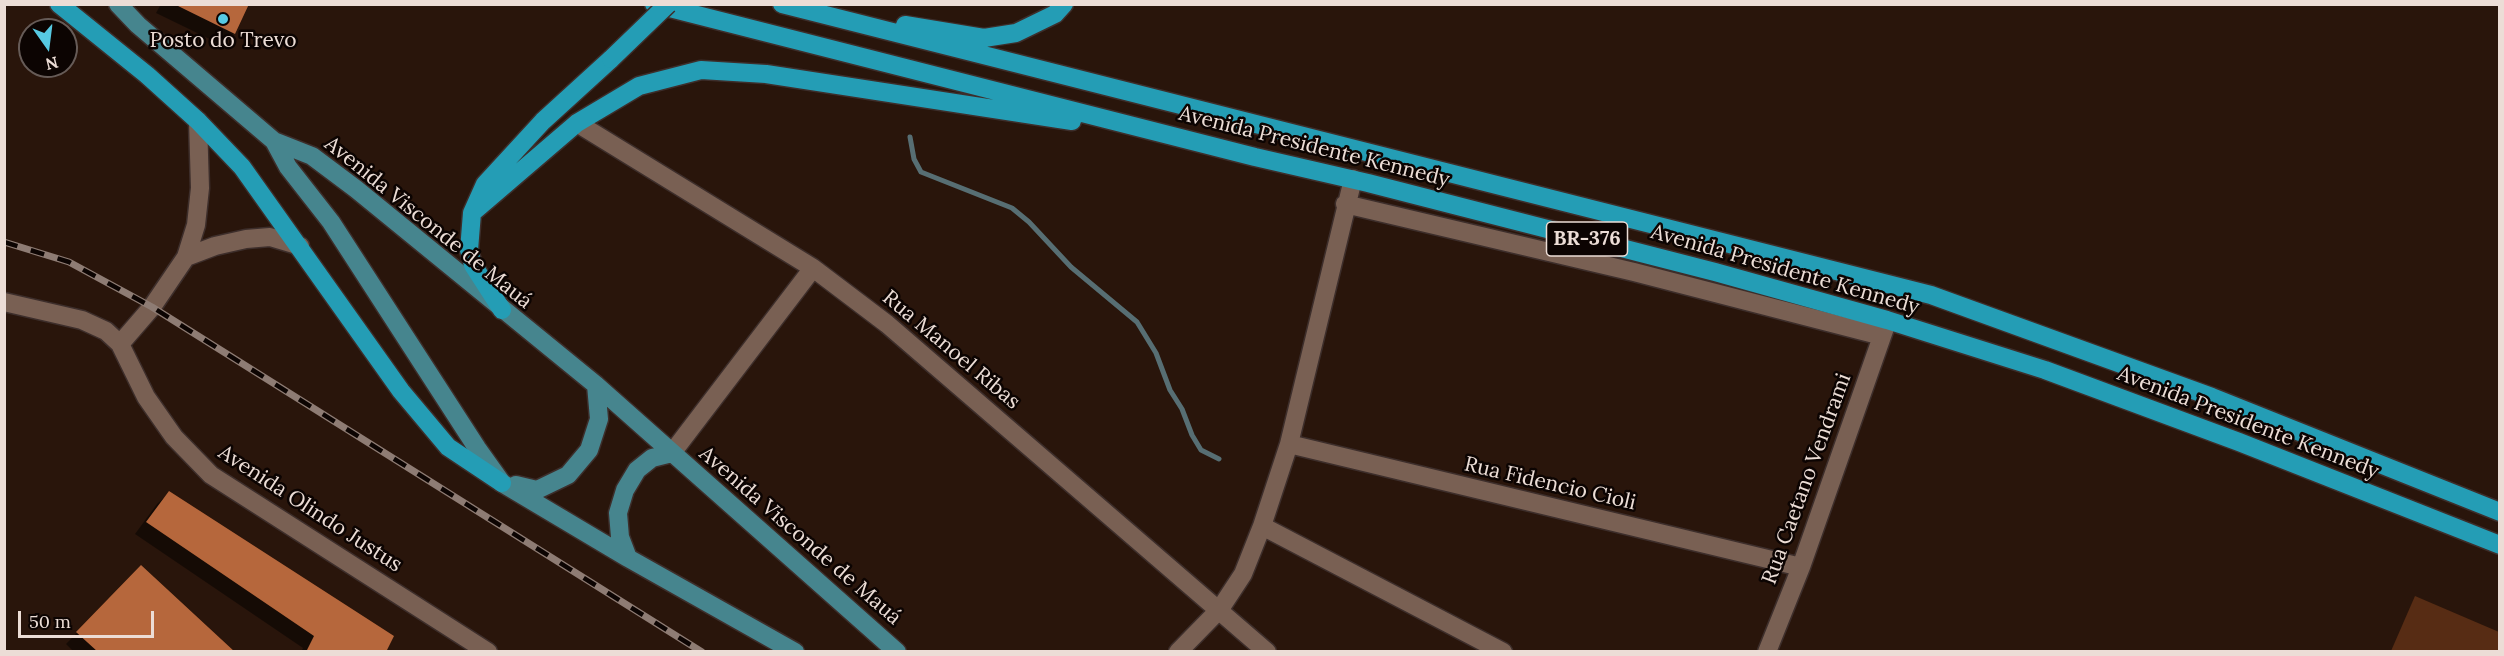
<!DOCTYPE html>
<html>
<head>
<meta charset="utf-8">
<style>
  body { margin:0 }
  #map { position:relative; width:2504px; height:656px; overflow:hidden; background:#29150b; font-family:Lora,serif }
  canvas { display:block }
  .frame { position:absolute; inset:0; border:6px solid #ecddd6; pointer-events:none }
  .north { position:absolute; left:18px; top:18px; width:60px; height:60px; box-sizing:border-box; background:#0c0402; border:2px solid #665b57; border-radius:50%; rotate:166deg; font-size:16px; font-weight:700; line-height:24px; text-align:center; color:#ecddd6 }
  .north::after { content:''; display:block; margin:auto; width:21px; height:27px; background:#57c9e2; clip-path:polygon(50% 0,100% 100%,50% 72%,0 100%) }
  .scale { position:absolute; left:18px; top:611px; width:136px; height:27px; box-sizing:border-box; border:3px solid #ecddd6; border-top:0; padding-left:8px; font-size:18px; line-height:21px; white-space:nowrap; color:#ecddd6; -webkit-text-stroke:4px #0c0402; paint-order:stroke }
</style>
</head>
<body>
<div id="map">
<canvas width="2504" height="656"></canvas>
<div class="frame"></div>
<div class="north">N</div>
<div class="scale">50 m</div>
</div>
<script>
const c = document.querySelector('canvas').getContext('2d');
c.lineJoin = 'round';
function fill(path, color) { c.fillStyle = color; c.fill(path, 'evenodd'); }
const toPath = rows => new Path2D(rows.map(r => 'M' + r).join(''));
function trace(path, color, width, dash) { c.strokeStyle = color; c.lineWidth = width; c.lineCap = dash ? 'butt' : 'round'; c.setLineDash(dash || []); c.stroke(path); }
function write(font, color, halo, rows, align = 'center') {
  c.font = font + ' Lora,serif'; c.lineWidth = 5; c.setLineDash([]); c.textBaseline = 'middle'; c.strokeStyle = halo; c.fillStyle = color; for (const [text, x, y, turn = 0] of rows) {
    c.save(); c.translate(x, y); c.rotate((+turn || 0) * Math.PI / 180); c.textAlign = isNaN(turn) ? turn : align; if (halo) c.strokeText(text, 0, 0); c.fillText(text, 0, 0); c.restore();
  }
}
const green = toPath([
  [2415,596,2499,632,2499,651,2391,651]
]);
const shadow = toPath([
  [161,4,247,4,234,33,222,45,156,13],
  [169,493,384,652,301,652,303,648,135,534,157,504],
  [141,568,232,652,74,652,66,644]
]);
const stream = toPath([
  [910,137,914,159,921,172,1012,208,1029,222,1071,267,1137,322,1156,353,1170,390,1182,409,1192,435,1201,450,1219,459]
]);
const building = toPath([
  [174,4,249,4,235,34],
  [169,491,394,636,386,652,306,652,314,636,146,522],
  [141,565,235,652,98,652,76,632]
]);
const minor = toPath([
  [577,123,813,268,887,324,1267,652],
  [1345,204,1634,272,1882,336],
  [186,257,215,246,246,239,270,237,300,246],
  [4,302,82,320,106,331,120,344,152,307,186,257,196,225,200,188,198,121],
  [120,344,146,397,174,437,211,475,488,652],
  [1289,444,1801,567],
  [672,453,813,268],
  [1262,526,1503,652],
  [1178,652,1220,609,1243,574,1262,526,1289,444,1353,179],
  [1767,652,1801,567,1886,325]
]);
const major = toPath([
  [118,4,138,25,274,141,312,156,356,189,596,385,897,652],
  [274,141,288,167,331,222,477,448,502,483,628,558,795,652],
  [516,485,537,490,568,475,589,450,599,419,596,385],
  [628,558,620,537,618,513,625,490,637,470,652,458,672,453]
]);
const highway = toPath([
  [59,4,147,75,198,121,242,167,401,391,448,447,502,483],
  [654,4,1255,157,1368,183,1715,272,1887,320,2045,370,2239,442,2500,545],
  [782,4,1931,295,2212,397,2500,512],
  [905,25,984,38,1016,33,1055,14,1064,4],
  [472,213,577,123,639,86,701,70,766,74,1072,121],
  [502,310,473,265,469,250,472,213,485,184,543,121,611,59]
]);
const rail = toPath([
  [4,242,69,262,152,307,702,652]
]);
const highwayBridge = toPath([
  [611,59,668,4]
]);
const markers = [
  [223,19,6,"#57c9e2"]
];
const shields = [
  [1587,239,81]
];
const shieldNames = [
  ["BR-376",1587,239]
];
const poiNames = [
  ["Posto do Trevo",223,41]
];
const streetNames = [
  ["Avenida Presidente Kennedy",1314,147,14],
  ["Avenida Visconde de Mauá",428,223,39],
  ["Avenida Presidente Kennedy",1785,270,16],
  ["Rua Manoel Ribas",951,350,40],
  ["Avenida Presidente Kennedy",2248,423,21],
  ["Rua Caetano Vendrami",1807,479,-70],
  ["Rua Fidencio Cioli",1550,484,13],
  ["Avenida Olindo Justus",310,509,33],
  ["Avenida Visconde de Mauá",800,536,41]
];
fill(green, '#572c14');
fill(shadow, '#0007');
trace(stream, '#576e73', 5);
fill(building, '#b6673c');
trace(minor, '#3d2e2b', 21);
trace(major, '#3d2e2b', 21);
trace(highway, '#3d2e2b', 21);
trace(minor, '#796053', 18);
trace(major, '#46858e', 18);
trace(highway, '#249db5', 18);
trace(rail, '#8e7c74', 7);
trace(rail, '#0c0402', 4.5, [14]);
trace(highwayBridge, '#3d2e2b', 21, []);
trace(highwayBridge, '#249db5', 18);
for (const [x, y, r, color] of markers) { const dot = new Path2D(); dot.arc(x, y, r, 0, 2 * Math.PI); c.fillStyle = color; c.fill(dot); trace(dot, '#0c0402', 2); }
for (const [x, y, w] of shields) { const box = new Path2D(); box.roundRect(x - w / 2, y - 17, w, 34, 4.5); c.fillStyle = '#0c0402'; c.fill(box); trace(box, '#ecddd6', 1.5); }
write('bold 20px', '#ecddd6', null, shieldNames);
write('21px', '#ecddd6', '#0c0402', poiNames);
write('21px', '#ecddd6', '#0c0402', streetNames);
</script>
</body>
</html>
